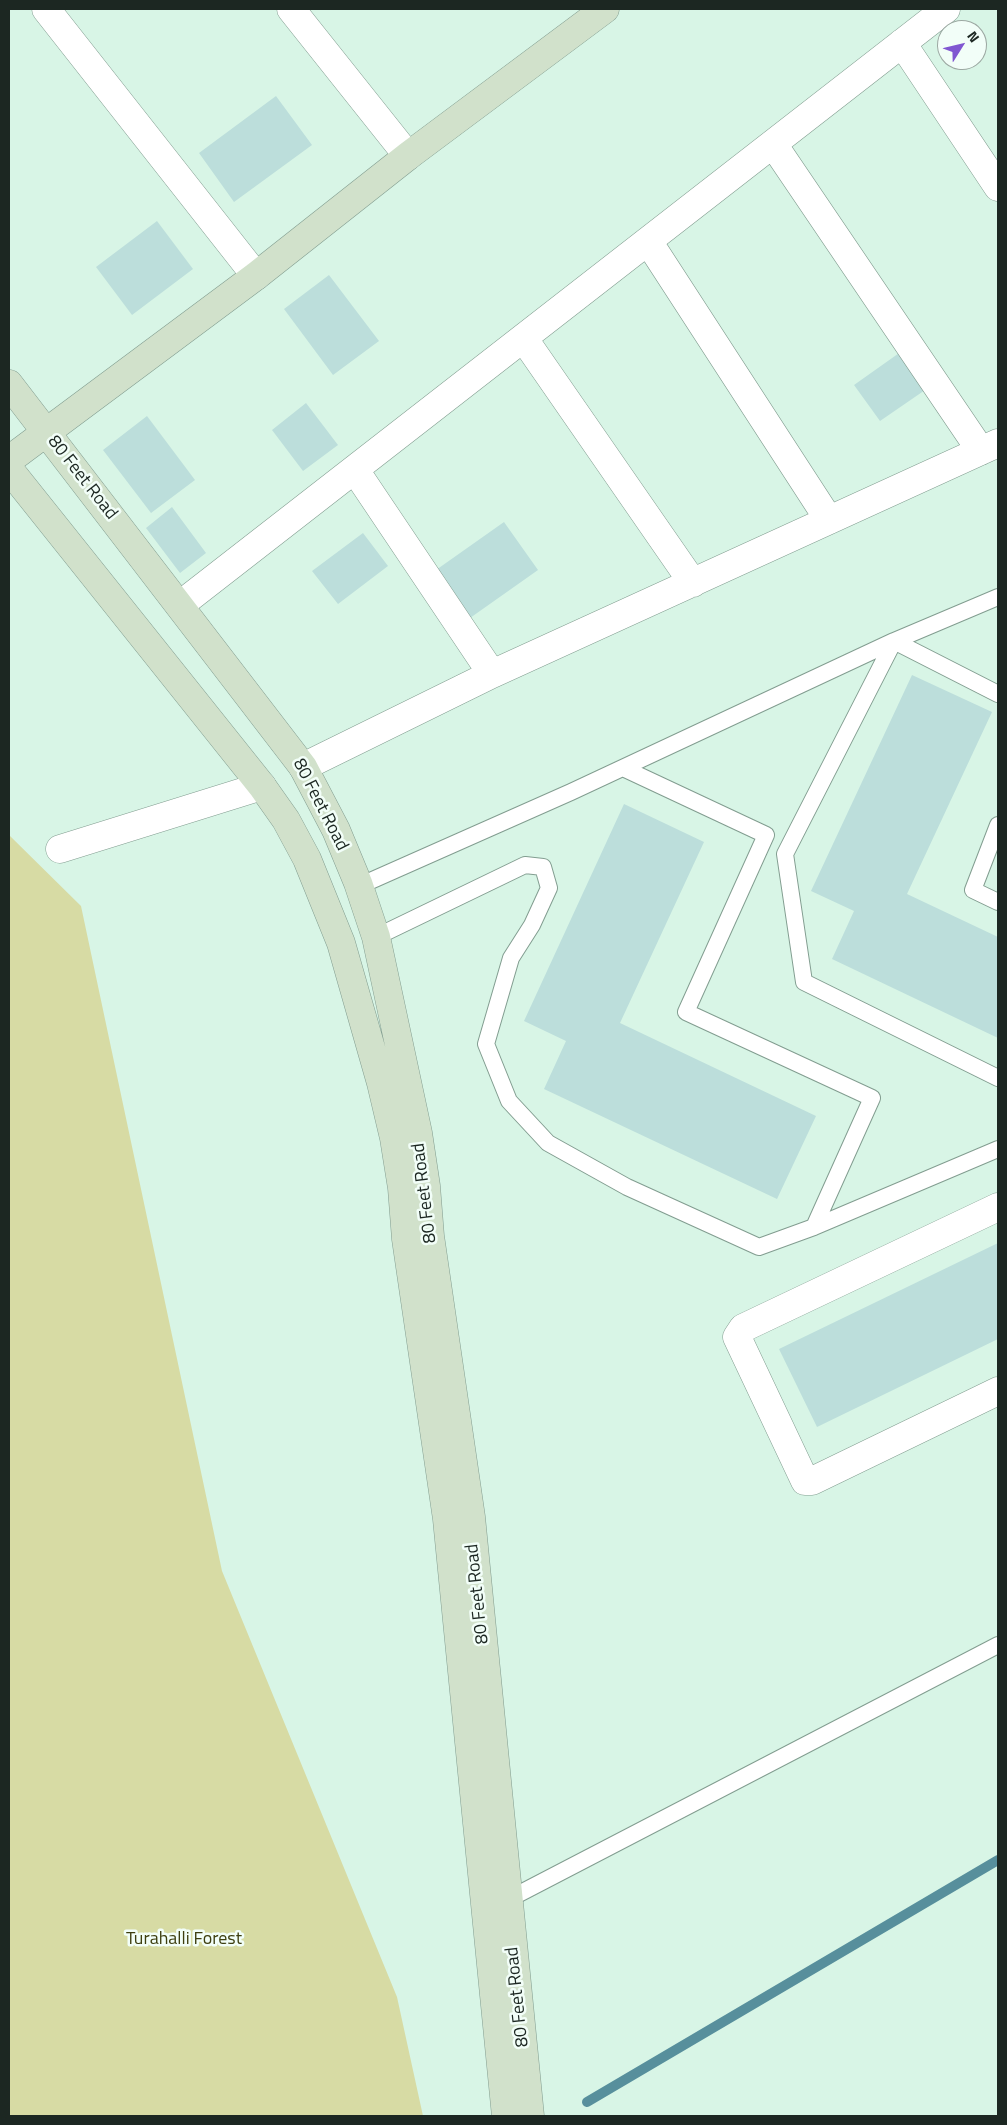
<!DOCTYPE html>
<html>
<head>
<meta charset="utf-8">
<style>
  body { margin:0 }
  #map { position:relative; width:1007px; height:2125px; overflow:hidden; background:#d8f5e6; font-family:"Titillium Web",sans-serif }
  canvas { display:block }
  .frame { position:absolute; inset:0; border:10px solid #1c2722; pointer-events:none }
  .north { position:absolute; left:937px; top:20px; width:50px; height:50px; box-sizing:border-box; background:#f2fef8; border:1px solid #9ca8a2; border-radius:50%; rotate:54deg; font-size:14px; font-weight:700; line-height:20px; text-align:center; color:#1c2722 }
  .north::after { content:''; display:block; margin:auto; width:18px; height:22px; background:#8057d1; clip-path:polygon(50% 0,100% 100%,50% 72%,0 100%) }
</style>
</head>
<body>
<div id="map">
<canvas width="1007" height="2125"></canvas>
<div class="frame"></div>
<div class="north">N</div>
</div>
<script>
const c = document.querySelector('canvas').getContext('2d');
c.lineJoin = 'round';
function fill(path, color) { c.fillStyle = color; c.fill(path, 'evenodd'); }
const toPath = rows => new Path2D(rows.map(r => 'M' + r).join(''));
function trace(path, color, width, dash) { c.strokeStyle = color; c.lineWidth = width; c.lineCap = dash ? 'butt' : 'round'; c.setLineDash(dash || []); c.stroke(path); }
function write(font, color, halo, rows, align = 'center') {
  c.font = font + ' "Titillium Web",sans-serif'; c.lineWidth = 5; c.setLineDash([]); c.textBaseline = 'middle'; c.strokeStyle = halo; c.fillStyle = color; for (const [text, x, y, turn = 0] of rows) {
    c.save(); c.translate(x, y); c.rotate((+turn || 0) * Math.PI / 180); c.textAlign = isNaN(turn) ? turn : align; if (halo) c.strokeText(text, 0, 0); c.fillText(text, 0, 0); c.restore();
  }
}
const green = toPath([
  [9,835,81,906,222,1571,397,1997,423,2116,9,2116]
]);
const stream = toPath([
  [587,2102,998,1860]
]);
const building = toPath([
  [276,96,312,145,234,202,199,153],
  [157,221,193,269,132,315,96,267],
  [329,275,379,341,333,375,284,309],
  [902,351,928,388,880,421,854,385],
  [306,403,338,445,303,471,272,430],
  [147,416,195,480,151,513,103,450],
  [172,507,206,553,180,573,146,528],
  [504,522,538,570,470,618,436,570],
  [363,533,388,566,338,604,312,571],
  [912,675,992,712,907,894,998,937,998,1038,832,959,854,911,811,891],
  [624,804,704,842,620,1023,816,1116,777,1199,544,1089,566,1041,524,1021],
  [998,1243,998,1339,817,1427,779,1349]
]);
const lane = toPath([
  [998,694,894,641,785,854,804,982,998,1078],
  [623,768,766,835,686,1012,872,1098,814,1227],
  [998,825,973,890,998,902],
  [359,886,571,792,894,641,998,597],
  [376,937,525,865,543,867,549,888,532,925,511,958,486,1044,509,1101,548,1143,627,1187,759,1247,814,1227,998,1149],
  [509,1899,998,1645]
]);
const street = toPath([
  [46,9,256,276],
  [291,9,408,156],
  [902,43,998,187],
  [773,144,981,451],
  [648,241,829,520],
  [524,339,693,583],
  [355,470,492,674],
  [180,605,946,9],
  [303,767,492,674,998,443],
  [60,849,262,786],
  [998,1207,743,1328,737,1337,805,1481,812,1481,998,1391]
]);
const secondary = toPath([
  [9,384,303,767,336,830,358,883,376,937,418,1133,426,1186,430,1236,471,1517,530,2116],
  [9,460,256,276,408,156,605,9],
  [9,469,262,786,286,820,307,859,341,943,381,1083,394,1138,402,1188,406,1239,447,1519,506,2116]
]);
const streetNames = [
  ["80 Feet Road",82,478,52],
  ["80 Feet Road",320,805,63],
  ["80 Feet Road",425,1193,-97],
  ["80 Feet Road",478,1594,-96],
  ["80 Feet Road",518,1997,-96]
];
const parkNames = [
  ["Turahalli Forest",184,1940]
];
fill(green, '#d7dba4');
trace(stream, '#578f9c', 10);
fill(building, '#bcdedb');
trace(lane, '#829d90', 18);
trace(street, '#829d90', 29);
trace(secondary, '#829d90', 29);
trace(lane, '#fff', 16);
trace(street, '#fff', 28);
trace(secondary, '#d1e1cb', 28);
write('18px', '#1c2722', '#f2fef8', streetNames);
write('18px', '#3d3e0f', '#f2fef8', parkNames);
</script>
</body>
</html>
